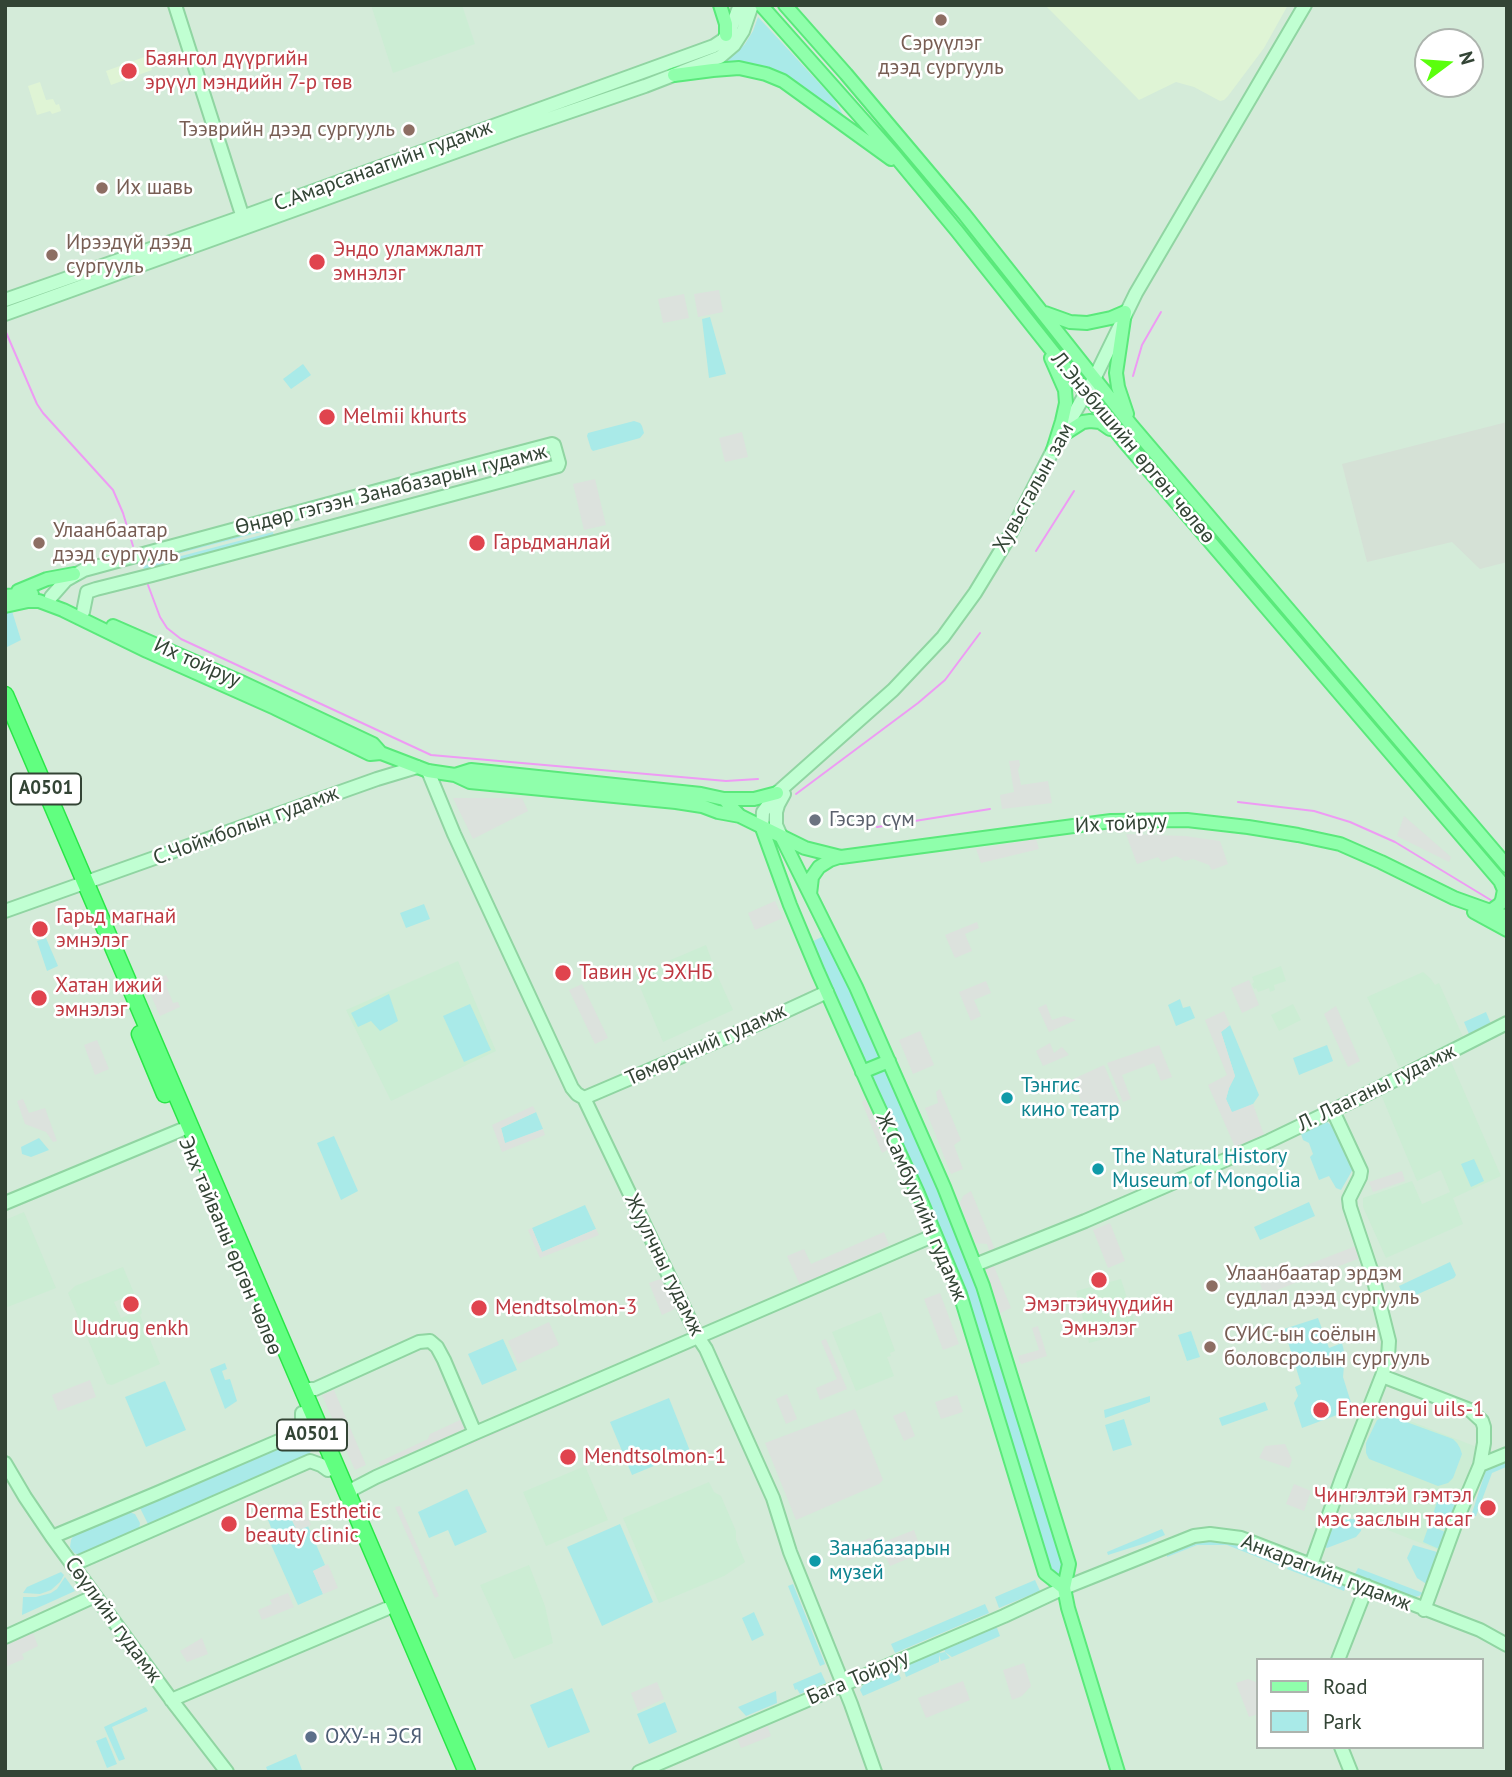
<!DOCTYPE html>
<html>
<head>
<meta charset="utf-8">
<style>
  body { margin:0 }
  #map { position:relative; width:1512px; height:1777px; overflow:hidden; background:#e3f2e6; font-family:"PT Sans",sans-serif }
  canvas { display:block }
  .frame { position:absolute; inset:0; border:7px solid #334435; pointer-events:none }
  .legend { position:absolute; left:1256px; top:1658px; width:228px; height:91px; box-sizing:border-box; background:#fff; border:2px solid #adb4ae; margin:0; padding:9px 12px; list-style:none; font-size:21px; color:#334435 }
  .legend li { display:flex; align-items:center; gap:14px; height:35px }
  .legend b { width:35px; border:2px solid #adb4ae }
  .north { position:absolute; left:1414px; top:28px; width:70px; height:70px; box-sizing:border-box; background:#fff; border:2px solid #adb4ae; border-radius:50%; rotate:74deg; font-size:19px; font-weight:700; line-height:28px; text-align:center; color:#334435 }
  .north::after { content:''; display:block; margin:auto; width:24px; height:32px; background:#5aff0d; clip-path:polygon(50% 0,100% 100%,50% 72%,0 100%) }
</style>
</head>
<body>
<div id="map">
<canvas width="1512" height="1777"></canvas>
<div class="frame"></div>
<ul class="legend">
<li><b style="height:9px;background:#8fffab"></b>Road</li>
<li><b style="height:19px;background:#a9eae8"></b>Park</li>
</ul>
<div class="north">N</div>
</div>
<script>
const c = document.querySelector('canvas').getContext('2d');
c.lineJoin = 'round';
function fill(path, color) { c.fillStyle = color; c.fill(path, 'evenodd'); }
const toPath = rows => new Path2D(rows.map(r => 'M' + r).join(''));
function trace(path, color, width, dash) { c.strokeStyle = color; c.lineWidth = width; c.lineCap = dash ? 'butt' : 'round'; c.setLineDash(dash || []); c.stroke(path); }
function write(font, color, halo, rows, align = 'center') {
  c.font = font + ' "PT Sans",sans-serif'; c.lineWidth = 5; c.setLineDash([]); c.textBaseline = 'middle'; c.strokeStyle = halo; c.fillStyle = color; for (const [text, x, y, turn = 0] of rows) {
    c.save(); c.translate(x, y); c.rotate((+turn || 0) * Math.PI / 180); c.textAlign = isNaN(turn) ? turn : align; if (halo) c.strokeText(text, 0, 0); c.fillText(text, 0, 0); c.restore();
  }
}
const residential = toPath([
  [5,5,1507,5,1507,1772,5,1772],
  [1428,42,1470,42,1470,84,1428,84],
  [1258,1660,1482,1660,1482,1747,1258,1747]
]);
const industrial = toPath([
  [1507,422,1507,562,1480,569,1452,542,1367,562,1342,464]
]);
const education = toPath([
  [371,5,462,5,475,44,393,73],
  [706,945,718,977,733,1010,663,1042,635,975],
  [458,961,496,1051,391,1101,346,1010],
  [1281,966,1286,981,1274,985,1275,990,1270,992,1269,988,1258,992,1256,988,1254,989,1252,984,1254,982,1252,977],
  [1423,972,1431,979,1435,985,1439,983,1463,1037,1399,1067,1367,997],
  [1293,1004,1301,1020,1279,1031,1271,1015],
  [1449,1057,1501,1176,1453,1198,1463,1224,1386,1258,1363,1207,1363,1198,1412,1181,1422,1204,1450,1192,1441,1170,1417,1181,1380,1092],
  [24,1212,56,1288,5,1308,5,1220],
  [123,1267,134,1293,114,1302,121,1318,141,1309,142,1313,140,1315,160,1364,112,1385,107,1384,68,1293,75,1286],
  [1121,1279,1137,1330,1089,1343,1076,1291],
  [881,1312,895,1351,890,1353,891,1356,887,1357,894,1376,856,1391,832,1332],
  [1376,1408,1477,1447,1441,1551,1337,1510],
  [585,1466,608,1520,546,1546,523,1492],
  [709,1482,714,1492,721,1496,736,1531,736,1540,745,1562,724,1576,659,1603,623,1518],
  [529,1565,545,1606,553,1643,514,1659,480,1585]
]);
const medical = toPath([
  [1045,5,1288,5,1264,48,1228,96,1224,100,1220,101,1194,87,1176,82,1139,100],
  [147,56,152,70,111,85,106,71],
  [40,82,46,100,53,99,56,105,59,104,61,111,52,114,50,111,37,115,28,86]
]);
const green = toPath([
  [758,17,834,99,846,120,777,73,710,66,735,54,745,44,753,31],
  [710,317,726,374,709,378,702,319],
  [303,364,311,375,291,389,283,379],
  [634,421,640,423,642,426,644,433,640,438,593,451,591,449,587,436,588,433],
  [271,524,272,529,142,563,141,559],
  [273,532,274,537,146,571,144,570,143,566],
  [12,611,21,640,5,648,5,613],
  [424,904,430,919,406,928,400,913],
  [824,936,842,968,932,1169,978,1284,1066,1564,1061,1577,1058,1577,1051,1574,990,1377,811,942],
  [46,938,58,966,47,971,37,941],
  [389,994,398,1021,380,1031,371,1021,358,1027,351,1013],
  [1180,999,1183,1008,1190,1006,1195,1018,1176,1026,1168,1005],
  [470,1004,491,1050,464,1062,443,1016],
  [1486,1012,1491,1024,1469,1034,1464,1022],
  [1230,1025,1259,1095,1253,1104,1232,1113,1226,1099,1229,1088,1235,1076,1221,1032],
  [1327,1045,1333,1061,1299,1075,1293,1058],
  [536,1112,543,1129,505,1144,501,1128],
  [1327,1122,1332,1126,1353,1169,1341,1190,1336,1188,1329,1176,1319,1180,1310,1157,1313,1154,1309,1143,1303,1140,1301,1134],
  [334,1136,358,1191,341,1200,317,1143],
  [39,1138,49,1150,31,1157,22,1154,21,1147],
  [1474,1159,1484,1181,1471,1187,1461,1164],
  [1309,1202,1315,1216,1260,1240,1254,1227],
  [585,1205,596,1229,542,1252,532,1228],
  [1450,1262,1456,1275,1454,1278,1407,1299,1404,1298,1399,1286],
  [1318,1318,1329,1348,1342,1343,1345,1355,1343,1377,1353,1409,1302,1428,1294,1403,1298,1396,1295,1387,1301,1384,1284,1329],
  [1191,1331,1200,1357,1187,1361,1178,1335],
  [503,1339,517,1370,482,1385,468,1354],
  [225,1363,227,1369,222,1371,225,1380,230,1379,237,1401,225,1409,210,1369],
  [165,1381,186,1430,146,1447,125,1397],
  [1150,1396,1150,1402,1105,1418,1104,1410],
  [669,1398,690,1451,632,1475,610,1422],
  [1265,1402,1268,1410,1222,1426,1219,1418],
  [1385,1416,1390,1416,1453,1439,1457,1443,1460,1448,1462,1454,1453,1478,1448,1483,1438,1486,1369,1459,1366,1453,1366,1443,1377,1420],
  [1124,1419,1132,1445,1113,1451,1105,1425],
  [295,1438,301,1438,309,1441,312,1447,311,1451,305,1460,151,1527,148,1524,140,1508,142,1503],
  [1504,1461,1506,1467,1492,1473,1476,1516,1471,1516,1487,1467],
  [467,1489,487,1532,455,1546,448,1530,429,1538,418,1512],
  [1441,1490,1458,1497,1447,1530,1430,1523],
  [129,1512,135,1514,140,1523,139,1530,80,1555,74,1553,70,1547,71,1540,74,1535],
  [288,1512,297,1531,308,1526,325,1565,313,1571,323,1594,298,1605,269,1540,275,1537,268,1520],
  [1334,1519,1353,1519,1362,1522,1361,1531,1356,1537,1327,1548,1325,1547],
  [620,1524,653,1602,602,1626,567,1547],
  [1429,1525,1445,1532,1439,1549,1423,1542],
  [1162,1529,1165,1535,1146,1543,1108,1555,1107,1552],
  [1214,1540,1237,1544,1287,1563,1285,1568,1227,1545,1197,1545,1167,1557,1167,1555,1194,1542],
  [1413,1545,1437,1552,1428,1585,1417,1578,1407,1558],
  [1289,1564,1346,1586,1344,1591,1287,1569],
  [1358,1568,1423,1593,1419,1596,1415,1597,1355,1574],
  [61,1572,64,1575,60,1582,51,1590,40,1594,23,1593,27,1587],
  [65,1577,75,1591,22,1615,23,1597,36,1597,51,1593,57,1589],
  [1035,1580,1040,1591,999,1608,995,1597],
  [793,1584,825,1664,820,1666,788,1586],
  [985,1604,989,1613,895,1653,891,1644],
  [754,1612,764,1635,752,1641,742,1618],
  [993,1627,997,1628,1000,1636,952,1657,945,1652,944,1648],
  [939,1651,940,1653,945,1652,950,1658,941,1661,939,1655,939,1662,906,1677,904,1670,907,1664],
  [893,1671,897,1672,901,1678,900,1680,863,1696,860,1690,864,1683],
  [821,1672,826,1683,800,1694,797,1689,795,1690,793,1684],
  [572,1688,590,1732,548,1748,530,1705],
  [776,1691,777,1703,746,1716,738,1707],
  [665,1702,677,1732,649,1744,637,1714],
  [146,1707,148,1711,112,1727,125,1759,119,1761,104,1727],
  [106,1737,117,1764,107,1768,96,1741],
  [296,1754,302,1770,297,1772,268,1772,266,1767]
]);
const parking = toPath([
  [719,290,723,312,698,317,694,294],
  [684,294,689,318,663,323,658,299],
  [742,432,748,457,725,462,719,438],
  [595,479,606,525,584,530,573,484],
  [1019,760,1020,765,1018,770,1021,785,1048,781,1052,803,1002,809,1000,795,1014,792,1009,761],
  [453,798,522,798,528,811,473,839],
  [1404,816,1451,857,1449,862,1397,836],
  [1126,834,1185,836,1220,841,1228,864,1212,870,1209,865,1193,859,1185,861,1176,856,1162,862,1158,857,1137,864],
  [1036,839,1039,849,981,863,976,849],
  [775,901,783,918,755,930,748,913],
  [977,922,979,928,965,934,972,951,955,958,945,935],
  [166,975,169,981,165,983,173,1003,178,1002,180,1007,160,1016,146,984],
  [1249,980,1259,1005,1242,1013,1231,988],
  [986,981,991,993,974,1000,981,1016,971,1021,959,992],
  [582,984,608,1038,595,1044,569,990],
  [1046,1004,1052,1020,1064,1016,1076,1020,1049,1032,1038,1008],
  [1336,1006,1360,1061,1348,1067,1324,1014],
  [1224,1011,1230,1025,1221,1032,1235,1076,1229,1088,1226,1099,1232,1112,1253,1104,1264,1135,1235,1147,1208,1085,1227,1075,1205,1020],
  [920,1031,934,1065,913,1074,899,1040],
  [97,1040,109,1069,95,1075,84,1045],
  [1050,1043,1054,1053,1062,1047,1069,1055,1043,1066,1036,1051],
  [1159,1045,1172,1077,1161,1081,1154,1063,1122,1075,1131,1099,1123,1102,1107,1063],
  [1104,1065,1120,1103,1086,1116,1073,1079],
  [940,1089,961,1140,954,1145,963,1169,951,1174,925,1108,938,1103,936,1092],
  [867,1098,889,1149,882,1153,862,1102],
  [23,1099,29,1113,45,1108,57,1141,53,1142,46,1132,25,1124,17,1101],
  [533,1106,536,1112,501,1128,505,1143,543,1129,545,1135,502,1152,492,1125],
  [1402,1171,1405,1181,1373,1192,1369,1182],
  [971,1191,996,1252,990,1253,987,1244,975,1243,960,1203,963,1196],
  [1110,1223,1125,1261,1108,1268,1093,1230],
  [532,1228,542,1252,596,1229,599,1235,540,1258,528,1230],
  [884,1232,889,1245,800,1285,787,1256,804,1249,811,1264],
  [1356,1246,1360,1258,1264,1295,1260,1283],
  [993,1264,1011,1308,1000,1313,985,1270,986,1267],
  [663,1278,675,1309,662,1315,649,1283],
  [940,1293,959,1344,943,1350,924,1299],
  [549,1322,559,1345,518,1364,508,1341],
  [1038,1326,1047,1356,1021,1364,1018,1356,1039,1350,1032,1328],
  [826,1339,847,1389,820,1400,816,1388,837,1379,821,1341],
  [90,1380,96,1397,58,1411,52,1395],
  [334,1390,366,1465,355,1470,322,1395],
  [580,1392,581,1396,429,1463,427,1459],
  [787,1394,797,1419,786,1424,776,1399],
  [957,1395,963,1412,941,1419,935,1402],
  [855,1409,883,1480,879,1484,796,1520,765,1443],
  [905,1411,915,1436,904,1441,893,1416],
  [460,1420,466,1431,382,1470,379,1462,428,1439,430,1434],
  [1285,1444,1292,1460,1289,1468,1259,1458,1265,1446],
  [1294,1484,1311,1491,1304,1511,1286,1504],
  [301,1501,311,1525,297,1531,287,1507],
  [400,1506,439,1596,435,1598,395,1507],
  [914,1530,922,1553,890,1566,884,1553,865,1554,847,1561,846,1555,850,1546,870,1538,881,1543],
  [328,1564,338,1588,323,1594,313,1571],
  [288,1593,294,1607,262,1620,258,1610,272,1604,270,1600],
  [32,1631,38,1646,22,1654,24,1659,5,1667,5,1643],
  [202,1638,208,1654,187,1662,180,1651],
  [1024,1663,1031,1686,1022,1696,1012,1700,1003,1670],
  [1248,1679,1258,1683,1258,1714,1249,1717,1236,1683],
  [963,1681,970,1700,926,1718,918,1698],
  [657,1682,664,1699,638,1711,631,1693],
  [767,1725,771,1736,741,1748,737,1738]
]);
const stream = toPath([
  [5,330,37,404,43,413,113,490,123,513,133,546],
  [1133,376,1142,345,1161,312],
  [1036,551,1074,491],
  [148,585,160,617,167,628,181,639,431,755,692,778,726,781,758,779],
  [796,794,918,703,945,680,980,633],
  [1238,802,1314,811,1350,822,1395,842,1494,902],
  [877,827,990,809]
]);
const secondary = toPath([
  [175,5,245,224],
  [5,300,242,217,714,46,723,40,731,28,740,5],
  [5,314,516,130,645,86,720,57,734,45,743,31,752,5],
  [51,597,66,580,84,570,499,458,552,444,554,445,559,463,558,466,152,575,96,589,87,592,83,612],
  [428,771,454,834,572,1088,577,1094,584,1098,698,1337,706,1349,773,1498,790,1552,851,1704,875,1772],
  [762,828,763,812,777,793,893,690,943,637,975,593,1006,542,1053,450,1094,379,1136,293,1305,5],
  [781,836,776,825,776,812,778,805,784,794],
  [5,911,377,779,417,767],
  [584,1098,762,1022,827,992],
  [5,1203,181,1130],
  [975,1265,1085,1221,1269,1141,1369,1093,1507,1023],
  [1382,1376,1470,1410,1482,1421,1484,1427,1484,1443,1480,1465],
  [301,1386,306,1389,315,1389,419,1342,430,1341,437,1347,444,1360,475,1433],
  [5,1463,25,1497,52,1537,173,1702,227,1772],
  [350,1499,351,1492,353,1489,376,1477,475,1433,935,1235],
  [52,1537,155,1494,295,1434,300,1429,302,1422,302,1413],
  [72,1565,310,1461,321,1465,328,1470],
  [1311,1565,1342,1478,1382,1376,1388,1357,1389,1341,1372,1273,1350,1207,1349,1199,1360,1177,1361,1171,1333,1111],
  [1424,1610,1458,1517,1480,1465,1507,1454],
  [5,1637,95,1596],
  [1338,1660,1367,1586],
  [171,1700,386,1609],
  [1341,1747,1351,1772],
  [639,1772,1004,1616,1064,1588,1194,1536,1210,1534,1241,1538,1480,1630,1507,1645]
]);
const primary = toPath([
  [720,5,726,24,726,35],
  [761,5,895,156,957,231,1123,440,1507,889],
  [785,5,846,74,964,214,1132,426,1507,866],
  [674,75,713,70,739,68,766,74,783,81,891,159],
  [1125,312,1116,373,1118,387,1127,414],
  [1045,313,1070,322,1087,323,1111,318,1125,312],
  [1051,358,1065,390,1066,403,1062,421,1053,450],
  [1061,436,1083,422,1090,421,1100,422,1110,429],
  [18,591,47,579,74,574],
  [5,596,32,594],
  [5,606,28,601,39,601,63,610,147,651,275,708,370,754,381,753,428,771,455,775,470,782,676,802,702,806,718,812,740,816],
  [113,626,239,681,373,744,381,753],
  [455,775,471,770,701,794,724,799,740,816,805,848,841,857,1111,821,1187,820,1248,827,1298,835,1340,844,1381,862,1454,898,1507,917],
  [724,799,754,799,777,793],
  [762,828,790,905,818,972,871,1091,917,1191,960,1294,1045,1573,1064,1588],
  [781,836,856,987,944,1187,983,1286,1069,1564,1064,1588,1068,1608,1118,1772],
  [810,894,812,877,819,867,830,860,839,857],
  [1474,912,1507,930],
  [1489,912,1500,904,1502,900,1504,890,1501,883],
  [862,1072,889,1061]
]);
const highway = toPath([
  [5,695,467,1772],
  [140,1034,165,1094]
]);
const markers = [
  [941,20,7,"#8d6e63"],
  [129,71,9,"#e0444e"],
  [409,130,7,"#8d6e63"],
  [102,188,7,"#8d6e63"],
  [52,255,7,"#8d6e63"],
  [317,262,9,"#e0444e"],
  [327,417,9,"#e0444e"],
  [39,543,7,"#8d6e63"],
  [477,543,9,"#e0444e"],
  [815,820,7,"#6b7280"],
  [40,929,9,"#e0444e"],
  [563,973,9,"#e0444e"],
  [39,998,9,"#e0444e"],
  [1007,1098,7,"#0f9aa8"],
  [1098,1169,7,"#0f9aa8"],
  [1099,1280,9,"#e0444e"],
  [1212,1286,7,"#8d6e63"],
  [131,1304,9,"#e0444e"],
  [479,1308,9,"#e0444e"],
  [1210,1347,7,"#8d6e63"],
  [1321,1410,9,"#e0444e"],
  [568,1457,9,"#e0444e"],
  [1488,1508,9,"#e0444e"],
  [229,1524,9,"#e0444e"],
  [815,1561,7,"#0f9aa8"],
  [311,1737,7,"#5c6f8a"]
];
const shields = [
  [46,789,70],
  [312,1435,70]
];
const shieldNames = [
  ["A0501",46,789],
  ["A0501",312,1435]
];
const educationNames = [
  ["Сэрүүлэг",941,44,"center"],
  ["дээд сургууль",941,68,"center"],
  ["Тээврийн дээд сургууль",395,130,"right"],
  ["Их шавь",116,188],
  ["Ирээдүй дээд",66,243],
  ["сургууль",66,267],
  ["Улаанбаатар",53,531],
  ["дээд сургууль",53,555],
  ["Улаанбаатар эрдэм",1226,1274],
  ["судлал дээд сургууль",1226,1298],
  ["СУИС-ын соёлын",1224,1335],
  ["боловсролын сургууль",1224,1359]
];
const healthNames = [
  ["Баянгол дүүргийн",145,59],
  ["эрүүл мэндийн 7-р төв",145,83],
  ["Эндо уламжлалт",333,250],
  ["эмнэлэг",333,274],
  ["Melmii khurts",343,417],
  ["Гарьдманлай",493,543],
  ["Гарьд магнай",56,917],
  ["эмнэлэг",56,941],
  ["Тавин ус ЭХНБ",579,973],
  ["Хатан ижий",55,986],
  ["эмнэлэг",55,1010],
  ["Эмэгтэйчүүдийн",1099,1305,"center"],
  ["Эмнэлэг",1099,1329,"center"],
  ["Mendtsolmon-3",495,1308],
  ["Uudrug enkh",131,1329,"center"],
  ["Enerengui uils-1",1337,1410],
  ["Mendtsolmon-1",584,1457],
  ["Чингэлтэй гэмтэл",1472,1496,"right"],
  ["мэс заслын тасаг",1472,1520,"right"],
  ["Derma Esthetic",245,1512],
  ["beauty clinic",245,1536]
];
const streetNames = [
  ["С.Амарсанаагийн гудамж",383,166,-20],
  ["Л.Энэбишийн өргөн чөлөө",1133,448,50],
  ["Хувьсгалын зам",1034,488,-61],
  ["Өндөр гэгээн Занабазарын гудамж",391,490,-14],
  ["Их тойруу",197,663,24],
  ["Их тойруу",1121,824,-3],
  ["С.Чоймболын гудамж",246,826,-20],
  ["Төмөрчний гудамж",706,1045,-24],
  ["Л. Лааганы гудамж",1377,1088,-26],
  ["Ж.Самбуугийн гудамж",921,1207,67],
  ["Энх тайваны өргөн чөлөө",230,1246,67],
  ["Жуулчны гудамж",664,1265,64],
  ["Анкарагийн гудамж",1326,1573,21],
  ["Сөүлийн гудамж",113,1620,54],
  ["Бага Тойруу",858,1678,-23]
];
const worshipNames = [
  ["Гэсэр сүм",829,820]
];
const cultureNames = [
  ["Тэнгис",1021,1086],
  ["кино театр",1021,1110],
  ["The Natural History",1112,1157],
  ["Museum of Mongolia",1112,1181],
  ["Занабазарын",829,1549],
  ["музей",829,1573]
];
const serviceNames = [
  ["ОХУ-н ЭСЯ",325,1737]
];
fill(residential, '#d4ebd9');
fill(industrial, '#d5e1d6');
fill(education, '#ccedd4');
fill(medical, '#dff4d5');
fill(green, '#a9eae8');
fill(parking, '#dce2dd');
trace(stream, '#ee9bf4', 2);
trace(secondary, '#90d5a2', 16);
trace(primary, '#5ae97b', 16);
trace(highway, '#2ae548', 19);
trace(secondary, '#c0ffd2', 12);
trace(primary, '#8fffab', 12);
trace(highway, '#61ff80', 16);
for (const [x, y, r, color] of markers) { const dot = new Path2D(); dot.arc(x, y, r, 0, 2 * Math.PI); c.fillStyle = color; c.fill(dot); trace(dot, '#fff', 2.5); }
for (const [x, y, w] of shields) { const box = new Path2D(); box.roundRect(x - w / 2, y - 15.5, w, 31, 5); c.fillStyle = '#fff'; c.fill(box); trace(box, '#334435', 2); }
write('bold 19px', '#334435', null, shieldNames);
write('21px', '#785e54', '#fff', educationNames, 'left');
write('21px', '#be3a42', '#fff', healthNames, 'left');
write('21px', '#334435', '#fff', streetNames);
write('21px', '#5b616d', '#fff', worshipNames, 'left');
write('21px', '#0d838f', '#fff', cultureNames, 'left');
write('21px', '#4e5e75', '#fff', serviceNames, 'left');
</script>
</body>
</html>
